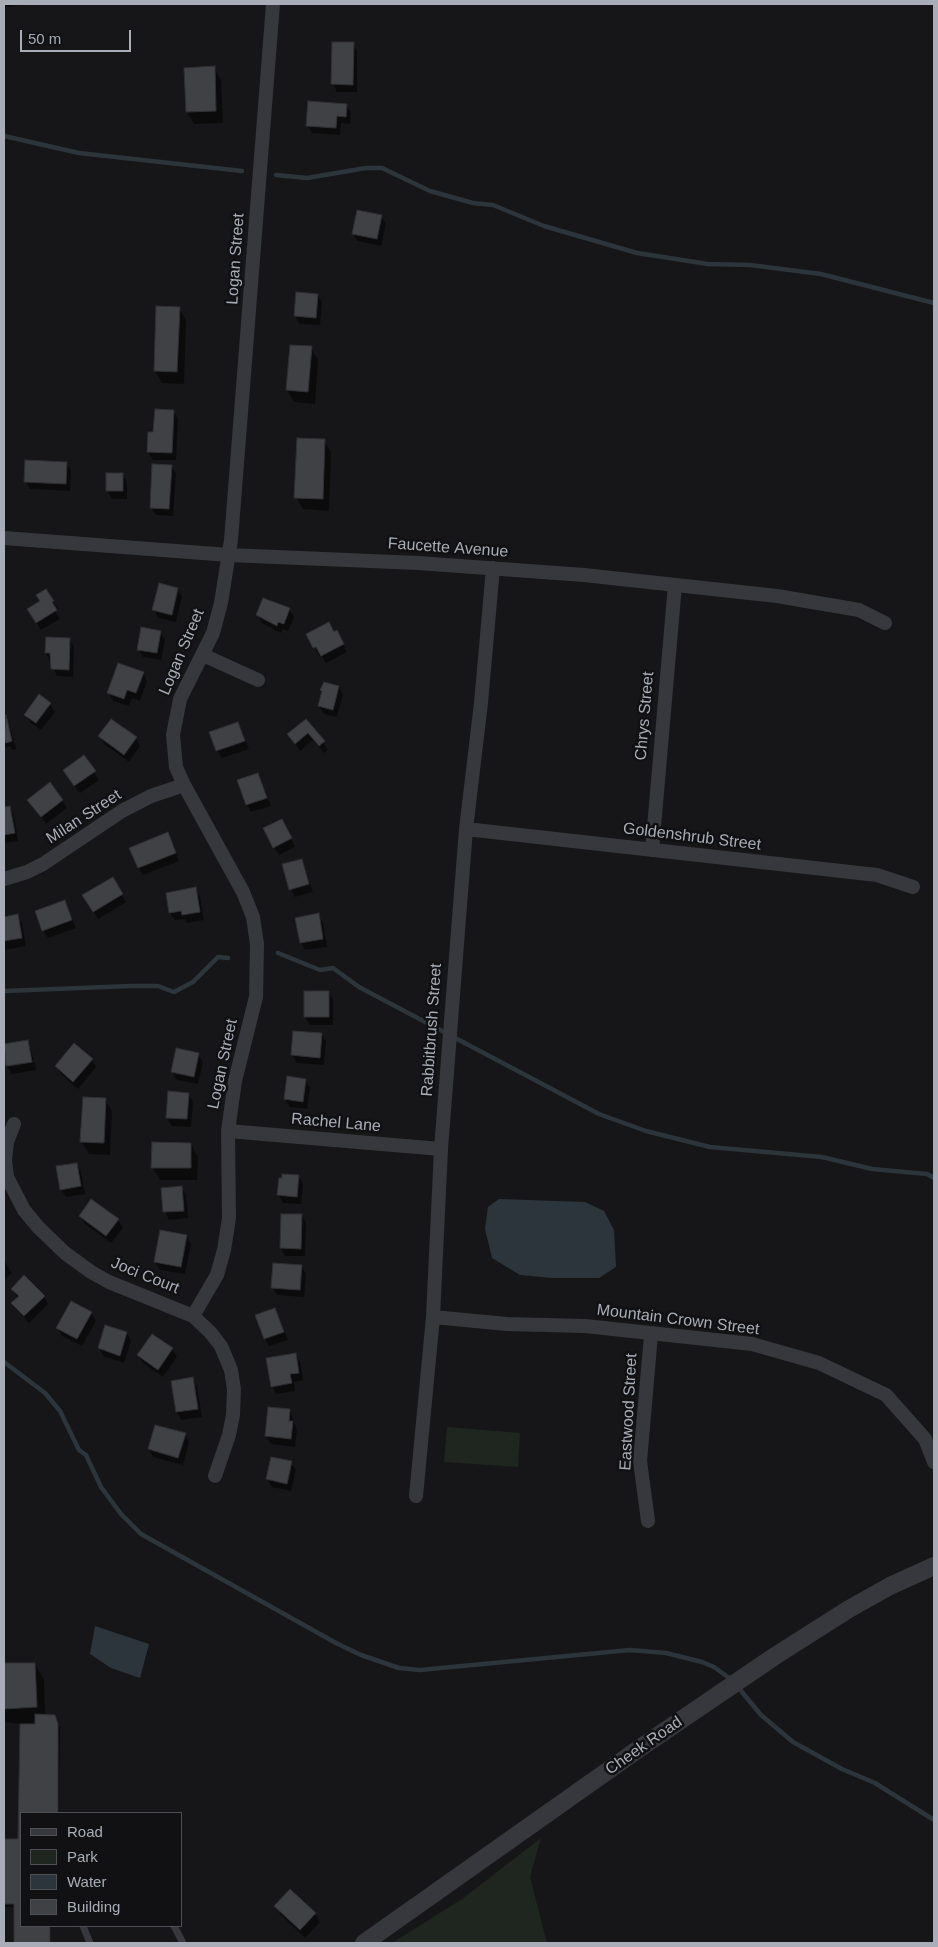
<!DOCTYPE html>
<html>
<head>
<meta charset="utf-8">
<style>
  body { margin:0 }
  #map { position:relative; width:938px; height:1947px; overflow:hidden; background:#161618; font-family:Arial,sans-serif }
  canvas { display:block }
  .frame { position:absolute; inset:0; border:5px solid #a8adb8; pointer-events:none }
  .legend { position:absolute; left:20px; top:1812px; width:162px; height:115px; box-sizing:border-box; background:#111113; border:1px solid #4d4f55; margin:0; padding:6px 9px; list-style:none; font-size:15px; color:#a8adb8 }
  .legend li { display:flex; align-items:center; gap:10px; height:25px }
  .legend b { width:25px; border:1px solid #4d4f55 }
  .scale { position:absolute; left:20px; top:30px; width:111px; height:22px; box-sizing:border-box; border:2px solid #a8adb8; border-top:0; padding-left:6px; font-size:15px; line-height:18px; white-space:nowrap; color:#a8adb8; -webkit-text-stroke:4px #111113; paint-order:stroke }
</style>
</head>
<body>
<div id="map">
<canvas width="938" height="1947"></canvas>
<div class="frame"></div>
<ul class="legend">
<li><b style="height:6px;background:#37383d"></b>Road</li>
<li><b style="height:14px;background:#1e261f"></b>Park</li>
<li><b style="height:14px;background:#2c353c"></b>Water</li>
<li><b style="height:14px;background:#404145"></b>Building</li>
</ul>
<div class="scale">50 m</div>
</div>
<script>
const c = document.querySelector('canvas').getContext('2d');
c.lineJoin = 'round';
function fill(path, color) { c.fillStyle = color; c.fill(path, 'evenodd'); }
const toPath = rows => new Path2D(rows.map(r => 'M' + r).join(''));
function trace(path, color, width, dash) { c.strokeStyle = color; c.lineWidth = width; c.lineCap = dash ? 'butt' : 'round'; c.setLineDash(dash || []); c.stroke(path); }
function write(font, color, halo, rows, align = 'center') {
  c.font = font + ' Arial,sans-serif'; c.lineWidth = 5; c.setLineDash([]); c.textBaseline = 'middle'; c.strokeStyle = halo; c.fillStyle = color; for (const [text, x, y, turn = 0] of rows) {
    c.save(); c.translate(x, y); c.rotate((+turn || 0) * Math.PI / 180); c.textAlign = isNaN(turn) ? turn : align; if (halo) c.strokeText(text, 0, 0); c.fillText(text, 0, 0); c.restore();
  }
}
const green = toPath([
  [447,1427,520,1433,518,1467,444,1462],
  [541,1838,530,1877,547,1943,392,1943,462,1899]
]);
const water = toPath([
  [499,1199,585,1202,604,1211,614,1230,616,1267,599,1278,553,1278,520,1275,492,1258,485,1229,488,1207],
  [95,1626,149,1644,140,1678,111,1668,90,1654]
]);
const shadow = toPath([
  [4,4,23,4,4,8],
  [353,44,357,51,357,92,337,92,333,84],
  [214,68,221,80,223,123,194,124,187,112],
  [346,105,351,113,350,124,341,123,340,135,312,133,307,125],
  [381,216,386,224,381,246,357,241,353,233],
  [318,295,322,303,320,325,300,324,295,316],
  [179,308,186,320,184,384,162,383,155,371],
  [311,348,318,360,315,404,294,402,287,390],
  [174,411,178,419,176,460,153,460,148,452,155,434],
  [324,440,331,453,329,511,303,509,296,497],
  [67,463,71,471,70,491,30,489,25,481],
  [171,466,176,474,173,516,156,515,151,507],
  [122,474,127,482,127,499,112,499,107,491],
  [178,589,182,597,176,622,158,618,154,610],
  [46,590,58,609,55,611,60,619,41,630,33,617],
  [289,609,294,617,288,631,283,629,281,633,262,623,258,615],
  [160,632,165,640,161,660,143,657,138,649],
  [308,634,341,640,347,652,326,663,321,655,319,656],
  [70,639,74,647,73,677,57,676,46,653],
  [143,673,147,681,140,701,132,698,129,706,113,701,109,693],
  [325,683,339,687,343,695,337,717,324,714,319,706],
  [50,704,55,712,41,730,31,723,26,715],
  [4,717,9,724,16,749,12,750,10,746,4,748],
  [306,720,328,750,324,753,313,740,300,751,289,734],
  [238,723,249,749,222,758,217,750],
  [100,736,136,738,140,746,129,762,104,744],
  [84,757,99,780,80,793,69,778],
  [258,774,271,806,251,812,247,805],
  [29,800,62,800,67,808,46,824],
  [9,807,14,815,18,841,4,843,4,808],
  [286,828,295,847,279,855,274,847],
  [172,842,179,861,143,875,139,868],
  [301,860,313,892,295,897,291,889],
  [112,878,126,902,98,919,84,896],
  [195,889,200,897,204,920,187,923,185,919,175,920,170,913],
  [64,902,76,928,48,938,43,930],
  [318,915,323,923,327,947,305,950,301,942],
  [17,916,22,923,26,946,4,950,4,918],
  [329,992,333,1000,333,1025,310,1025,305,1017],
  [322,1034,326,1042,324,1065,297,1063,292,1055],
  [28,1041,34,1060,8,1065,8,1067,35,1062,36,1070,12,1074,7,1066,4,1046],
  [198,1054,203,1062,198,1084,177,1080,172,1072],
  [92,1060,96,1067,78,1089,61,1074,56,1066],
  [305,1080,310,1088,307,1109,290,1107,285,1099],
  [188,1094,193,1102,191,1127,172,1126,167,1118],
  [105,1099,112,1111,110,1155,89,1154,82,1142],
  [191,1144,198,1157,197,1180,160,1180,153,1168],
  [76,1164,81,1172,85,1194,66,1197,61,1189],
  [298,1176,303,1184,301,1204,283,1203,279,1195],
  [181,1187,186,1195,188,1218,169,1220,165,1212],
  [302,1215,306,1223,305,1256,285,1256,281,1248],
  [80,1216,118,1220,123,1228,111,1243,85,1224],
  [186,1236,191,1244,185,1274,160,1270,155,1262],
  [4,1260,12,1273,4,1280],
  [301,1266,306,1274,304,1297,277,1295,272,1287],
  [12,1289,44,1296,48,1304,29,1323,13,1303,18,1298],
  [275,1310,288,1340,269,1346,265,1339],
  [91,1313,96,1321,82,1346,62,1336,58,1328],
  [106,1326,127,1333,131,1341,124,1363,103,1356,99,1348],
  [152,1335,172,1349,177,1357,163,1377,143,1363,138,1355],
  [295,1355,300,1362,303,1380,294,1382,295,1391,276,1394,272,1386],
  [192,1379,197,1387,202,1417,181,1420,177,1412,172,1382],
  [290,1411,297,1430,295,1447,271,1444,266,1436],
  [185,1435,189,1442,183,1465,153,1457,149,1449],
  [291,1462,296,1470,291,1491,272,1487,268,1479],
  [35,1664,44,1680,45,1716,55,1716,60,1728,59,1813,21,1813,21,1926,51,1926,51,1943,15,1943,15,1907,4,1907,4,1841,19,1841,21,1724,4,1722,4,1665],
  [290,1891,315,1914,320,1922,305,1938,280,1914,276,1906]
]);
const stream = toPath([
  [4,136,79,153,242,171],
  [276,175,307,178,366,168,382,168,430,191,473,203,493,205,544,226,637,253,708,264,750,265,821,274,934,303],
  [278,953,320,970,333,968,359,987,599,1114,646,1131,710,1147,822,1157,872,1169,927,1174,934,1178],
  [4,991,131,986,158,986,174,992,193,982,218,957,228,958],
  [4,1362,45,1393,60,1411,79,1450,86,1455,101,1487,121,1514,141,1534,336,1643,361,1655,399,1668,420,1670,630,1650,666,1653,702,1662,714,1667,732,1680],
  [737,1686,761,1715,793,1742,842,1769,875,1783,934,1820]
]);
const building = toPath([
  [332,42,354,42,353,85,331,84,332,42],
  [215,66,216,111,186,112,184,68,215,66],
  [308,101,347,104,346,117,337,116,336,128,306,126,308,101],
  [357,210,382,215,377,239,352,234,357,210],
  [296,292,318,294,316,318,294,316,296,292],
  [156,306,180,307,177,372,154,371,156,306],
  [290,345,312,346,308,392,286,390,290,345],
  [155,409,174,410,172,453,147,452,148,432,153,432,155,409],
  [297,438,325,439,323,499,294,498,297,438],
  [25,460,67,462,66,484,24,482,25,460],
  [152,464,172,465,169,509,150,508,152,464],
  [106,473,123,473,123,491,106,491,106,473],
  [159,583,178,588,172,615,152,610,159,583],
  [46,589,54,601,52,602,57,610,36,623,27,609,40,601,36,595,46,589],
  [263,598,290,608,284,624,278,622,277,626,256,615,263,598],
  [329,622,334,632,337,630,344,644,321,656,316,647,313,648,306,634,329,622],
  [141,627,161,631,157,653,137,650,141,627],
  [46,637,70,638,69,670,51,669,50,653,45,653,46,637],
  [118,663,144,672,136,693,127,690,124,699,107,693,118,663],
  [324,682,339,686,333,710,318,706,322,691,320,690,324,682],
  [39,694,51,703,36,723,24,715,39,694],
  [6,715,12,741,6,743,4,739,6,715],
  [111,719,137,737,124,755,98,736,111,719],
  [306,719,325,741,319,746,308,733,295,744,287,734,306,719],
  [238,722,245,741,216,751,209,732,238,722],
  [84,755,96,771,74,786,63,770,84,755],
  [258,773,267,798,246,805,237,780,258,773],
  [50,782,63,800,41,817,27,800,50,782],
  [10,806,15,833,4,835,4,807,10,806],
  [282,819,292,838,273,848,263,828,282,819],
  [168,832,176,853,138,868,129,848,168,832],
  [302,859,309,884,289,890,282,864,302,859],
  [113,877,123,894,93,912,82,895,113,877],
  [196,887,200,912,182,915,181,911,169,913,166,893,196,887],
  [65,900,72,920,42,931,35,911,65,900],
  [319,913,323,939,300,943,295,918,319,913],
  [18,914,22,938,4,941,4,917,18,914],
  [304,991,329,991,329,1017,304,1017,304,991],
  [293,1031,322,1033,320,1058,291,1055,293,1031],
  [28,1040,32,1062,6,1066,4,1044,28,1040],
  [74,1043,93,1059,73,1082,55,1066,74,1043],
  [176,1048,199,1053,194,1077,171,1072,176,1048],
  [287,1076,306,1079,303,1102,284,1099,287,1076],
  [168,1091,189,1093,187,1119,166,1118,168,1091],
  [83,1097,106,1098,104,1143,80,1142,83,1097],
  [152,1142,191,1143,191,1168,151,1168,152,1142],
  [77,1163,81,1186,60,1190,56,1166,77,1163],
  [282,1174,299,1175,297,1197,277,1195,279,1178,282,1178,282,1174],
  [182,1186,184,1211,163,1212,161,1188,182,1186],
  [91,1199,119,1219,106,1236,79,1216,91,1199],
  [281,1214,302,1214,301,1249,280,1248,281,1214],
  [160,1230,187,1235,181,1267,154,1262,160,1230],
  [273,1263,302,1265,300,1290,271,1288,273,1263],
  [24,1275,45,1296,24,1316,11,1303,19,1296,11,1289,24,1275],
  [71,1301,92,1312,77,1339,56,1328,71,1301],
  [275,1308,284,1332,264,1339,255,1315,275,1308],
  [105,1325,127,1332,120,1356,98,1348,105,1325],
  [152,1334,173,1348,158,1370,137,1355,152,1334],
  [296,1353,299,1373,290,1374,292,1383,271,1387,266,1358,296,1353],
  [193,1377,198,1409,176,1412,171,1381,193,1377],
  [268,1407,290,1409,289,1421,293,1421,291,1439,265,1436,268,1407],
  [155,1425,186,1433,178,1458,148,1449,155,1425],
  [271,1457,292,1461,287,1484,266,1479,271,1457],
  [4,1663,35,1663,37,1707,4,1709,4,1663],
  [35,1714,55,1715,58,1724,58,1813,21,1813,21,1926,50,1926,50,1943,14,1943,14,1904,4,1904,4,1839,18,1839,20,1724,35,1724,35,1714],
  [290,1889,316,1913,300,1930,274,1906,290,1889]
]);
const service = toPath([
  [83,1926,90,1943],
  [174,1926,183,1943]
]);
const minor = toPath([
  [4,538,229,555,418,563,584,575,777,596,859,610,885,623],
  [203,655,258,680],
  [466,829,877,875,913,887],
  [652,850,675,585],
  [4,879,27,872,43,864,122,811,151,796,184,785],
  [14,1124,7,1142,5,1160,7,1177,24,1210,38,1227,65,1253,91,1272,109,1282,193,1316,210,1332,221,1346,231,1370,234,1389,233,1415,229,1435,215,1476],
  [228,1131,441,1149],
  [193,1316,217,1275,224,1250,229,1218,228,1131,235,1081,256,997,257,944,253,917,243,892,184,785,176,767,173,735,180,699,213,633,221,603,231,540,273,4],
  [433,1317,507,1324,585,1326,752,1344,819,1363,886,1395,925,1439,934,1462],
  [416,1496,433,1317,441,1149,466,829,481,703,493,568],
  [648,1521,640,1461,651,1335]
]);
const tertiary = toPath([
  [364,1943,640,1748,775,1656,849,1609,890,1586,934,1566]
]);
const streetNames = [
  ["Logan Street",236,259,-86],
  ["Faucette Avenue",448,548,4],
  ["Logan Street",182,652,-67],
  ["Chrys Street",645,716,-85],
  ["Milan Street",84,817,-33],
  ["Goldenshrub Street",692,837,7],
  ["Rabbitbrush Street",432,1030,-86],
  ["Logan Street",223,1064,-78],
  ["Rachel Lane",336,1123,5],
  ["Joci Court",145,1276,22],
  ["Mountain Crown Street",678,1320,7],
  ["Eastwood Street",629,1412,-87],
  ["Cheek Road",644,1746,-35]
];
fill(green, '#1e261f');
fill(water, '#2c353c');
fill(shadow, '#0007');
trace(stream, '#2c353c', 4.5);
fill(building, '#404145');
trace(building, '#303034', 1);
trace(service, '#37383d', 7);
trace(minor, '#37383d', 14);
trace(tertiary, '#37383d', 18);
write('16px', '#a8adb8', '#111113', streetNames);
</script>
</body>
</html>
